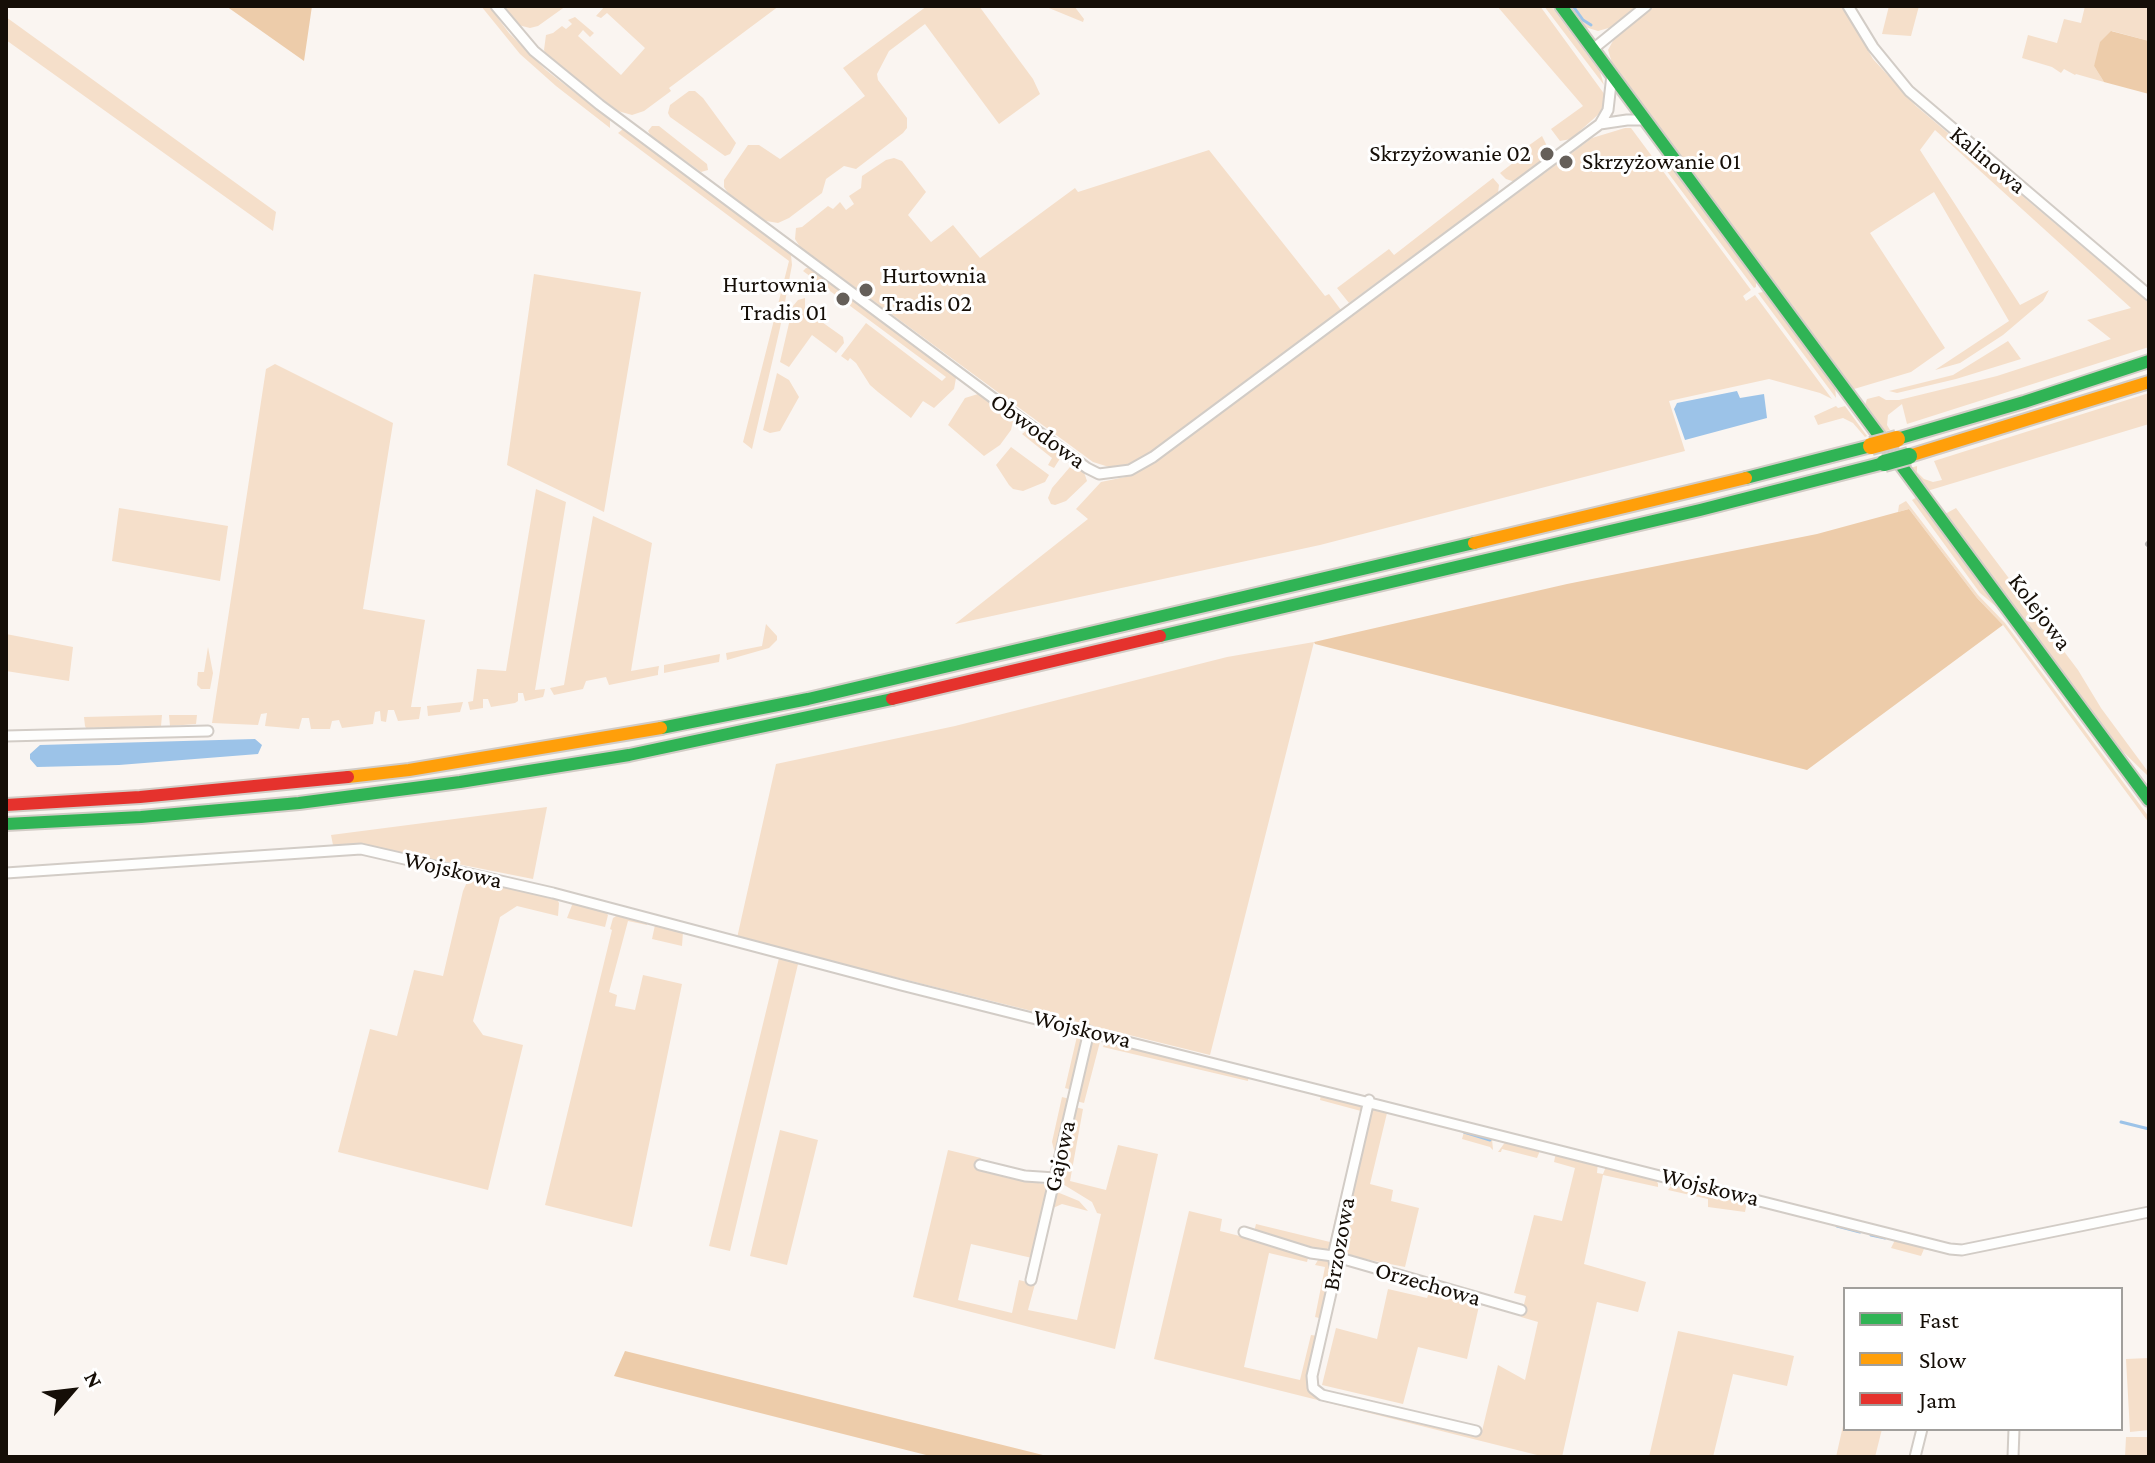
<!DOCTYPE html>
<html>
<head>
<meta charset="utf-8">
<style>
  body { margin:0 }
  #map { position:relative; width:2155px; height:1463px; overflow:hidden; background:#faf5f1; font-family:"Crimson Pro",serif }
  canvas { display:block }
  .frame { position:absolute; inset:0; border:8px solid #150e07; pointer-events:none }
  .legend { position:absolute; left:1843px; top:1287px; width:280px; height:144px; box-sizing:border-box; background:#fff; border:2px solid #a19f9c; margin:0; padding:10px 14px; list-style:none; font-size:24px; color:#150e07 }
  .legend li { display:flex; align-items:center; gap:16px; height:40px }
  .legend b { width:40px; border:2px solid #a19f9c }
  .north { position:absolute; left:32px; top:1351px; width:80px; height:80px; -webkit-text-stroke:6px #fff; paint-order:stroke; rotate:62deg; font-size:22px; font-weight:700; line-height:32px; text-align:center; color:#150e07 }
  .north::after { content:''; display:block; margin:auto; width:28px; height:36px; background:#150e07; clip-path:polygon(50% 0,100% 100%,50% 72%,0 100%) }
</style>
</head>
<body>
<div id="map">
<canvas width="2155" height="1463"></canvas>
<div class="frame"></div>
<ul class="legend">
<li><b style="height:10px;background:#30b455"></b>Fast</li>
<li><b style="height:10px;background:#ff9f0a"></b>Slow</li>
<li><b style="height:10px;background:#e5322d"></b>Jam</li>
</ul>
<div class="north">N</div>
</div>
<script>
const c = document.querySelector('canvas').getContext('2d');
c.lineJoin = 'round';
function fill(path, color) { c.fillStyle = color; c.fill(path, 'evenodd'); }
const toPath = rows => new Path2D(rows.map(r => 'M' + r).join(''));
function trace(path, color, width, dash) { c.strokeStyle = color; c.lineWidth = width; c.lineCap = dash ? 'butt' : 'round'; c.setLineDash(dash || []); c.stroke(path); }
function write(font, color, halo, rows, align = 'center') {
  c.font = font + ' "Crimson Pro",serif'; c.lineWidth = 6; c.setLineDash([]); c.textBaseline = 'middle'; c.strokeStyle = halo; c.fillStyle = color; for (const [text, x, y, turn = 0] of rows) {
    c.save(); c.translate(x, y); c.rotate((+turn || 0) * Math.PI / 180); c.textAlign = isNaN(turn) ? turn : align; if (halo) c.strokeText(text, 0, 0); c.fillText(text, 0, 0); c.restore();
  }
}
const green = toPath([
  [481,6,489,6,509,33,546,70,610,120,610,128,556,86,520,54],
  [503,6,566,6,538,26,530,28,518,25],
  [605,6,779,6,669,88,671,91,644,111,632,115,618,111,546,55,544,50,546,35,553,33,562,26,566,29,572,24,568,20,575,17,594,33,590,37,583,30,578,36,621,75,645,48,607,13,601,18,596,16],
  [927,6,979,6,1033,79,1040,94,999,124,925,24,889,51,877,74,878,80,907,118,907,128,903,133,856,169,844,166,826,179,822,193,789,218,778,223,766,221,728,193,724,187,724,180,748,145,759,145,780,159,865,96,843,68],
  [1044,6,1074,6,1084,19,1083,22],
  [1497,6,1540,6,1605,95,1601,112,1571,139,1560,141,1551,129,1583,106],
  [1544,6,1551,6,1600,72,1604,85],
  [1567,6,1638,6,1612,27,1598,31,1585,27],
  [1654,6,1843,6,1873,59,1916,106,2149,303,2149,347,1907,424,1902,404,1888,415,1887,425,1890,430,1883,432,1865,405,1867,399,1879,396,1886,400,1899,400,1997,376,2111,339,2087,320,2131,308,1935,130,1920,150,2020,305,2049,290,2043,301,2003,335,1960,363,1935,370,2009,321,1934,192,1870,233,1945,348,1911,372,1854,389,1612,63,1608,50,1614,39],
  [1889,6,1919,6,1911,36,1882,34],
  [2085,6,2149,6,2149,41,2112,31,2094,66,2104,82,2076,74,2075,75,2064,69,2061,73,2052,67,2022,58,2028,35,2057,43,2064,19,2081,23],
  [6,17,276,212,273,231,6,40],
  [689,91,695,91,703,98,736,143,730,154,725,156,670,117,668,113,670,105],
  [652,126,659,126,707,164,708,170,701,172,651,136,648,131],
  [1625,128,1631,128,1751,290,1743,296,1746,301,1755,295,1832,399,1820,393,1769,379,1669,401,1685,451,1320,545,955,624,1088,519,1076,509,1101,482,1125,477,1155,462,1592,138],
  [623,129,791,255,792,265,780,328,752,449,743,442,789,261,618,133],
  [1542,136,1550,152,1548,155,1515,182,1506,179,1500,173,1522,156,1521,151],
  [1209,150,1325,296,1329,294,1341,310,1141,459,1125,466,1109,467,1093,462,800,247,795,239,796,228,802,227,828,206,833,209,840,202,846,210,854,204,849,196,861,188,862,176,886,160,894,158,902,161,926,192,908,215,931,242,953,225,980,258,1075,188,1078,192],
  [1665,158,1756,282,1756,287,1754,288,1660,162],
  [1493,178,1499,185,1498,193,1349,303,1337,288,1389,249,1394,255],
  [806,268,811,268,950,371,956,378,954,389,934,408,923,401,911,418,878,392,870,385,856,363,850,358,848,361,841,356,866,323,942,381,946,377,803,271],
  [534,274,641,292,604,512,507,465],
  [1763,292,1835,386,1836,398,1758,293],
  [805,298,805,310,843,337,844,343,836,353,812,335,789,367,780,362,793,306,798,300],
  [2008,341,2021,359,1956,379,1897,393,1889,391,1953,375],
  [275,364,393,423,363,609,425,620,411,707,421,707,419,719,398,721,394,710,388,710,386,722,381,721,380,711,375,712,373,724,342,728,339,720,332,721,330,729,311,729,309,718,302,718,299,729,265,726,267,713,261,714,258,725,212,723,266,369],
  [777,373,789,380,799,397,780,431,770,433,763,430],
  [2149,393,2149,424,1927,491,1910,468,1917,466,1917,472,1924,479,1933,482,1942,480,1934,461],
  [978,394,1013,421,1011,430,1000,445,984,456,948,425,965,398],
  [1836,406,1838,408,1845,406,1867,436,1865,437,1853,423,1843,418,1818,425,1814,416],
  [1027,430,1061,457,1054,468,1048,465,1052,458,1022,434],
  [1011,447,1049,475,1045,482,1023,491,1013,489,1009,485,996,465],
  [1070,467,1078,468,1084,472,1087,481,1066,501,1055,505,1051,504,1048,498,1052,488],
  [536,489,566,502,535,690,545,689,544,694,543,697,525,701,523,693,518,693,518,701,515,703,491,707,488,699,483,699,483,708,470,710,468,702,473,701,477,669,506,671],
  [1917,497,1998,608,1999,609,1980,593,1912,500],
  [1906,501,1978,595,2005,623,2149,817,2149,823,2003,625,1977,598,1909,509,1898,512,1899,505],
  [119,508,228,526,220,581,112,561],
  [1956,508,2078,670,2101,708,2149,773,2149,777,2113,742,1945,514],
  [593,516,652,543,631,671,659,666,658,672,658,675,609,685,606,677,586,681,583,689,554,695,550,688,564,685],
  [766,624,777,636,777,640,769,648,727,660,726,653,762,646],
  [6,634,73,647,69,681,6,671],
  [1314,642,1210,1055,737,938,776,764,955,726,1227,657],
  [208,647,213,673,210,689,201,689,197,685,198,672,204,672],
  [720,654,719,662,664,673,664,665],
  [463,702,460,712,428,716,427,706],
  [162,715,161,726,86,728,85,726,84,717],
  [169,715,197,715,196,724,170,726],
  [547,807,533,879,382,849,333,845,331,835],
  [472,879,556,897,559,903,558,916,517,906,500,917,473,1021,483,1035,523,1045,488,1190,338,1152,370,1029,397,1036,414,970,443,976,463,891,468,880],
  [576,902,605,911,608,915,605,927,567,918,572,905],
  [618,915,647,922,647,925,628,921,609,992,617,995,615,1006,635,1010,643,975,682,984,632,1227,545,1205,612,930,610,929,613,918],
  [655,925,683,932,682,946,652,939],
  [779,958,798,964,730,1251,709,1246],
  [1078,1032,1084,1035,1072,1090,1065,1088],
  [1101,1038,1084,1103,1076,1101,1089,1044,1093,1039],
  [1106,1039,1249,1074,1248,1081,1103,1047],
  [1321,1094,1363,1105,1351,1160,1361,1111,1320,1100],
  [1062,1097,1070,1099,1057,1149,1054,1150,1052,1142],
  [1075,1107,1083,1109,1070,1181,1106,1190,1118,1145,1158,1154,1115,1349,913,1297,948,1150,981,1158,979,1166,1014,1178,1049,1185,1032,1258,971,1244,958,1300,1012,1313,1019,1280,1035,1284,1028,1310,1077,1320,1101,1214,1097,1213,1092,1202,1061,1183,1059,1175],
  [1371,1109,1387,1113,1370,1184,1393,1190,1391,1201,1419,1208,1405,1267,1345,1255,1339,1246],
  [780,1130,818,1140,787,1265,750,1256],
  [1467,1131,1492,1139,1493,1150,1490,1147,1462,1139,1464,1132],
  [1506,1141,1541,1148,1537,1158,1502,1149,1501,1152,1498,1152],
  [1556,1152,1598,1162,1597,1173,1603,1174,1607,1164,1656,1179,1658,1184,1658,1187,1603,1175,1584,1264,1646,1282,1638,1312,1597,1302,1562,1457,1545,1457,1154,1359,1189,1211,1222,1219,1220,1231,1271,1244,1306,1255,1308,1258,1307,1262,1269,1253,1244,1367,1300,1380,1311,1335,1318,1336,1310,1391,1315,1396,1481,1435,1498,1365,1525,1380,1538,1322,1521,1317,1526,1296,1514,1293,1534,1215,1562,1221,1575,1168,1554,1162],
  [1684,1184,1747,1202,1745,1212,1708,1207,1708,1199,1668,1190,1671,1186],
  [1057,1192,1079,1201,1088,1211,1062,1204,1053,1208],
  [1336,1214,1333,1245,1324,1251,1254,1232,1256,1224,1330,1242],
  [1896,1238,1957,1254,1957,1256,1924,1249,1921,1256,1891,1248],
  [1318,1260,1327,1260,1332,1271,1322,1315,1319,1318,1315,1317,1325,1267,1315,1265],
  [1388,1289,1427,1298,1429,1293,1479,1306,1467,1359,1418,1347,1403,1404,1322,1385,1336,1328,1377,1339],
  [1678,1331,1794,1356,1787,1386,1733,1374,1713,1457,1649,1457],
  [2149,1358,2149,1430,2130,1432,2126,1359],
  [1845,1417,1845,1429,1882,1429,1875,1457,1836,1457],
  [2126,1437,2149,1437,2149,1457,2125,1457]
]);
const forest = toPath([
  [226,6,312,6,304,61],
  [2111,31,2149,41,2149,94,2104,82,2094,66,2100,42],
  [1909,509,1977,598,2003,625,1807,770,1315,644,1314,642,1567,584,1817,534],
  [625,1351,1051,1457,934,1457,614,1376]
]);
const water = toPath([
  [1737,391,1740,398,1764,394,1767,418,1685,440,1674,409,1677,403],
  [255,739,262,745,258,754,119,765,37,767,30,759,30,754,40,745]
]);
const stream = toPath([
  [1573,6,1583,20,1591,25],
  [2121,1122,2149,1129],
  [1464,1132,1490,1140],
  [1837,1226,1860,1232],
  [1871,1235,1885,1238]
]);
const street = toPath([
  [496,6,534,51,600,105,1087,468,1099,474,1130,470,1153,457,1600,124,1627,120,1645,120],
  [1848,6,1873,47,1909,91,2149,295],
  [1593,49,1646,6],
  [1600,124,1608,110,1612,75],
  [6,736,208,731],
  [6,873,361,849,553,893,901,985,1950,1249,1962,1250,2149,1212],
  [1369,1100,1333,1256,1336,1271,1312,1376,1313,1388,1322,1395,1476,1431],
  [980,1165,1025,1176,1055,1178],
  [1244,1232,1311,1253,1333,1256,1521,1310],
  [1031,1280,1089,1031],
  [1915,1457,1922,1429],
  [2013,1457,2014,1429]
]);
const fast = toPath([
  [1561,6,2149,800],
  [1897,439,2024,402,2149,361],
  [1746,478,1871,446],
  [1160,636,1700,510,1884,463],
  [661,728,808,699,1474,543],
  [6,824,141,817,299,803,460,782,629,755,892,699]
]);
const slow = toPath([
  [1909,456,2149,382],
  [1474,543,1746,478],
  [348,777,409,770,661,728]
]);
const jam = toPath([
  [892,699,1160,636],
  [6,805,140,797,348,777]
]);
const rail = toPath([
  [2148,544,2149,545]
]);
const fastBridge = toPath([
  [1884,463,1909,456]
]);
const slowBridge = toPath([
  [1871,446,1897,439]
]);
const markers = [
  [1547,154,8,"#655f59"],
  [1566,162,8,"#655f59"],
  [866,290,8,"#655f59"],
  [843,299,8,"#655f59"]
];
const poiNames = [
  ["Skrzyżowanie 02",1531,154],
  ["Skrzyżowanie 01",1582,162,"left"],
  ["Hurtownia",882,276,"left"],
  ["Tradis 02",882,304,"left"],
  ["Hurtownia",827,285],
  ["Tradis 01",827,313]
];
const streetNames = [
  ["Kalinowa",1988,160,40],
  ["Obwodowa",1038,431,36],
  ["Kolejowa",2040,612,53],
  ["Wojskowa",453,870,13],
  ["Wojskowa",1082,1029,14],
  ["Gajowa",1060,1156,-77],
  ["Wojskowa",1710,1187,14],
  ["Brzozowa",1339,1244,-80],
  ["Orzechowa",1428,1284,16]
];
fill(green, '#f5dfca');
fill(forest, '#edccaa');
fill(water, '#9cc3e8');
trace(stream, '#9cc3e8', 3);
trace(street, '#d2ccc6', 13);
trace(fast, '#d2ccc6', 16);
trace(slow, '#d2ccc6', 16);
trace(jam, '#d2ccc6', 16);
trace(street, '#fefefd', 9);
trace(fast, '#30b455', 12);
trace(slow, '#ff9f0a', 12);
trace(jam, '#e5322d', 12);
trace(rail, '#b8b6b5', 6);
trace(rail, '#fff', 3, [9]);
trace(fastBridge, '#d2ccc6', 20, []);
trace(slowBridge, '#d2ccc6', 20, []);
trace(fastBridge, '#30b455', 16);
trace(slowBridge, '#ff9f0a', 16);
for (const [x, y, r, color] of markers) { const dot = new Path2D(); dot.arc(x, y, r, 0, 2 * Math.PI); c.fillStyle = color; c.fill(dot); trace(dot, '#fff', 3); }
write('24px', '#150e07', '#fff', poiNames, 'right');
write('24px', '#150e07', '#fff', streetNames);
</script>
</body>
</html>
